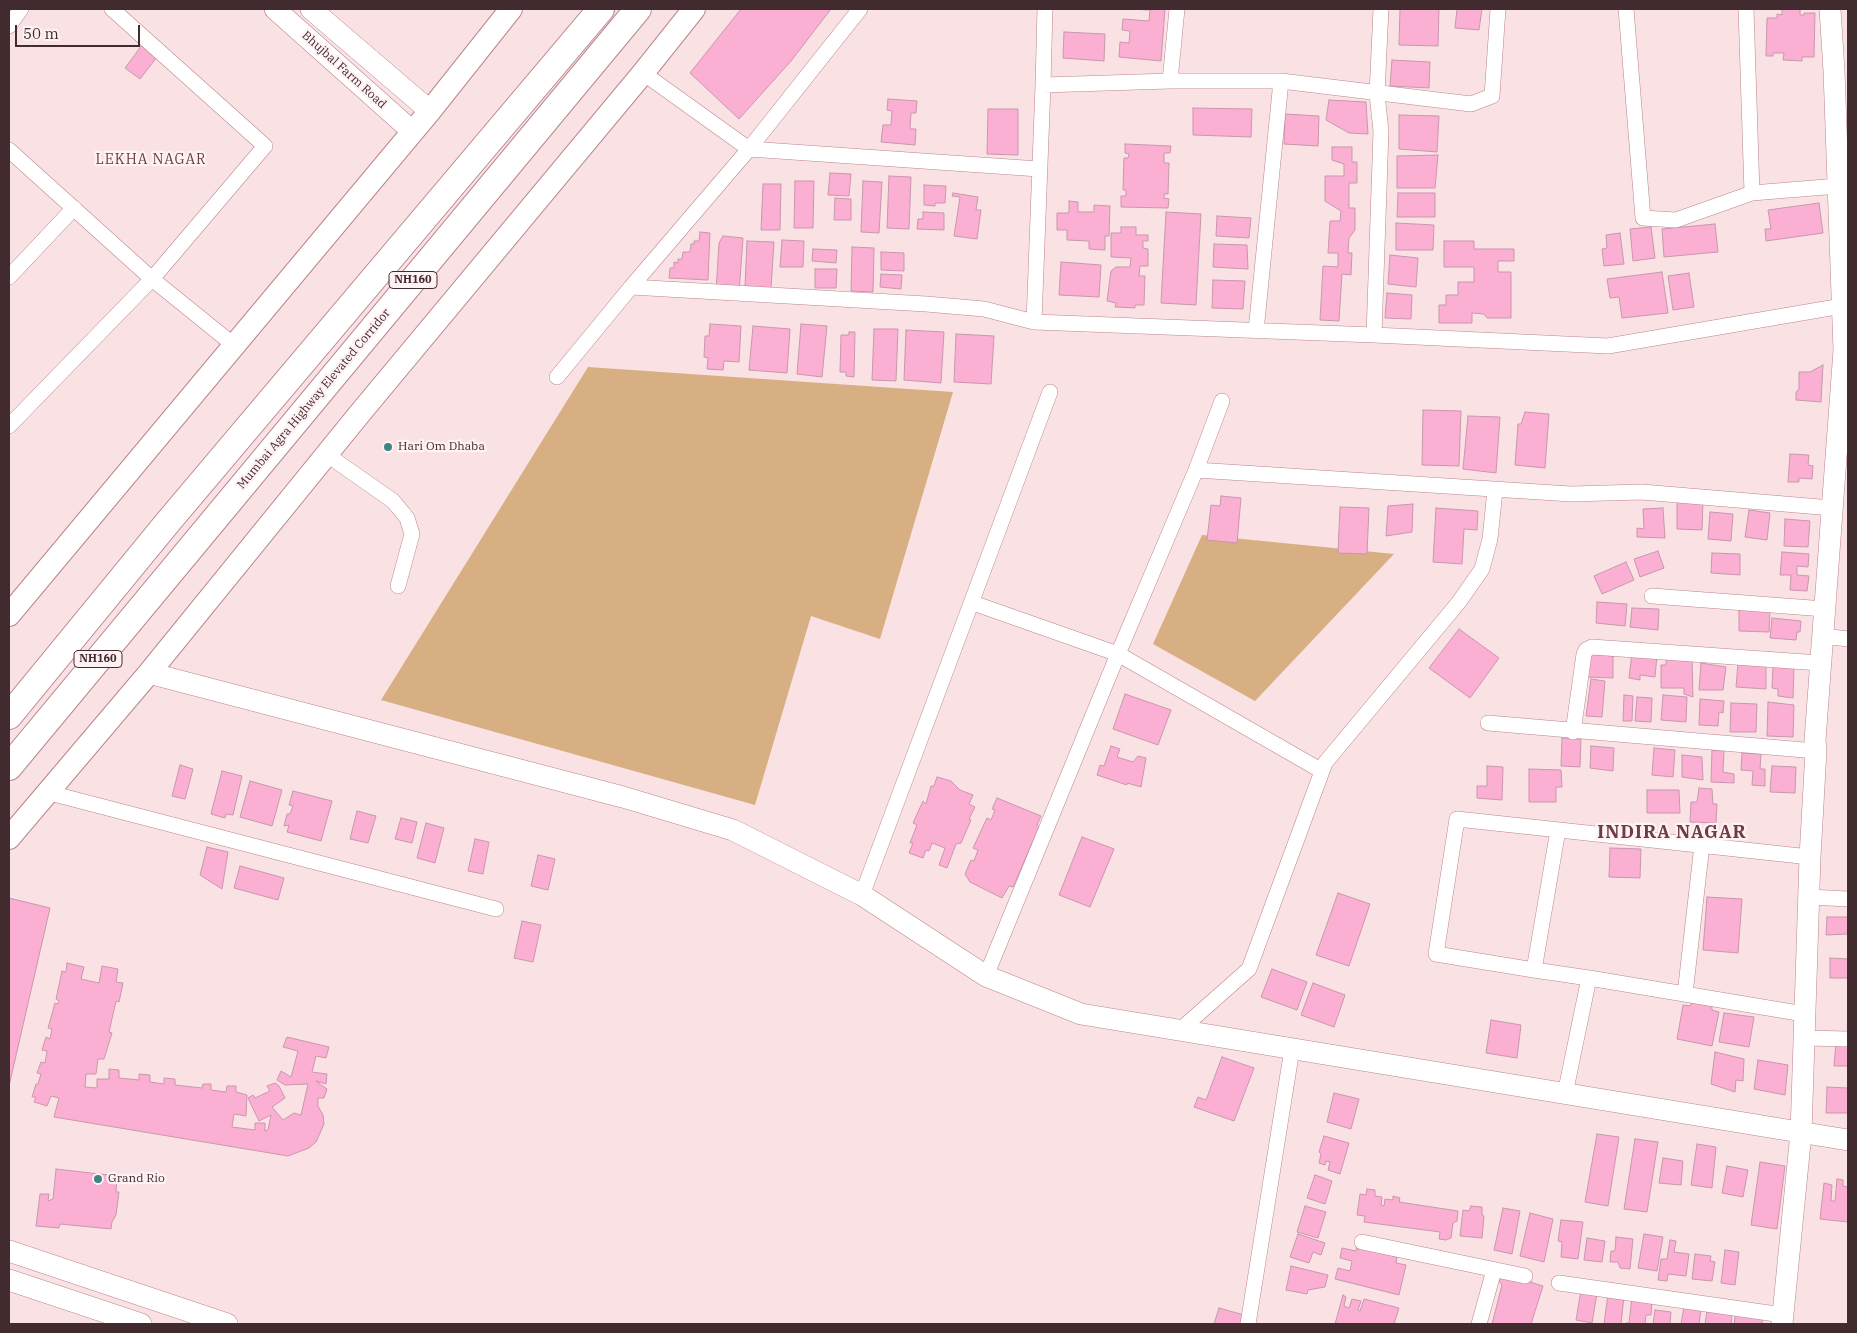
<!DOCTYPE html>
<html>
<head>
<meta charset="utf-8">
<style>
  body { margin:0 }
  #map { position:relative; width:1857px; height:1333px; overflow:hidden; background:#fae2e4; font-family:"IBM Plex Serif",serif }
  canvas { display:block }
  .frame { position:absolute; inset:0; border:10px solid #422b2e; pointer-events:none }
  .scale { position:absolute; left:15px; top:25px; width:125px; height:22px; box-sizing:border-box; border:2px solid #422b2e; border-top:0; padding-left:6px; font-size:15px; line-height:18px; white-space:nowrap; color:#422b2e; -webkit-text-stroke:4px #fff2f4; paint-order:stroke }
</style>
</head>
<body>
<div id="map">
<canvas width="1857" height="1333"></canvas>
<div class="frame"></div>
<div class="scale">50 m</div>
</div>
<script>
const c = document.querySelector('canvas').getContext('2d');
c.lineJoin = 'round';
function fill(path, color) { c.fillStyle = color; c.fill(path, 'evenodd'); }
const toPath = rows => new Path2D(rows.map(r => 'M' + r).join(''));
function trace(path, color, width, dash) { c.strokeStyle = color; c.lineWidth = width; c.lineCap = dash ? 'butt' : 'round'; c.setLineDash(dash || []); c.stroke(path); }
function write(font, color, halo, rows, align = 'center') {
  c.font = font + ' "IBM Plex Serif",serif'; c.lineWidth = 4.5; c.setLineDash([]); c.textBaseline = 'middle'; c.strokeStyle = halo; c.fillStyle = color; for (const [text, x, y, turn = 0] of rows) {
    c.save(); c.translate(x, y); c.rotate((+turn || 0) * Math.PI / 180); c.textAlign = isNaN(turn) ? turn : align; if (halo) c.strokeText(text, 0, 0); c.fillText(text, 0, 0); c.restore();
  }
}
const green = toPath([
  [588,367,953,392,880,639,811,616,755,805,381,700],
  [1202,535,1394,554,1255,701,1153,644]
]);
const building = toPath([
  [741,9,831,9,791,61,739,119,690,73,741,9],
  [1126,9,1165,9,1161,61,1119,57,1120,42,1129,43,1130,31,1122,30,1123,19,1149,21,1150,10,1126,9],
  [1400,9,1439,9,1438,46,1399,45,1400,9],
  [1457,9,1482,9,1479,30,1455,28,1457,9],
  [1782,9,1800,9,1800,15,1804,15,1804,13,1815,13,1814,57,1802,57,1802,61,1783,60,1784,53,1773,53,1773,56,1766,56,1767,18,1777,18,1777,14,1782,15,1782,9],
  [1064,32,1105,34,1104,61,1063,58,1064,32],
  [142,45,157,57,140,79,125,68,142,45],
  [1392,60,1430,62,1429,88,1390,86,1392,60],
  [888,99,917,101,916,113,911,113,910,129,916,129,915,145,881,142,883,125,891,125,892,111,887,110,888,99],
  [1329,100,1366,102,1368,134,1349,133,1326,120,1329,100],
  [1193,108,1252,109,1251,137,1193,135,1193,108],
  [988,109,1018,109,1018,155,987,154,988,109],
  [1285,114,1319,116,1318,146,1284,144,1285,114],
  [1399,115,1439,116,1437,152,1399,149,1399,115],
  [1125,144,1171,146,1170,153,1164,153,1164,163,1169,163,1168,194,1164,194,1164,198,1169,199,1168,208,1121,207,1121,196,1126,196,1126,190,1123,190,1124,158,1128,158,1129,154,1125,153,1125,144],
  [1332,147,1352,147,1352,162,1357,162,1357,183,1349,183,1349,208,1355,208,1355,230,1349,238,1348,253,1352,253,1351,275,1342,274,1339,321,1320,320,1323,266,1338,267,1338,253,1328,253,1330,221,1340,221,1341,211,1325,201,1325,176,1344,176,1344,164,1332,160,1332,147],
  [1438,155,1435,188,1397,188,1397,156,1438,155],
  [830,173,851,174,849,196,828,195,830,173],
  [889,176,911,177,909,229,887,228,889,176],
  [795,181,814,181,813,228,794,228,795,181],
  [863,181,882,182,879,233,861,232,863,181],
  [763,184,781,184,780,230,761,230,763,184],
  [924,185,946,186,945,203,935,203,935,206,924,205,924,185],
  [953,193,978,197,976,210,981,210,977,239,954,236,960,197,952,196,953,193],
  [1398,193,1435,193,1435,217,1397,217,1398,193],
  [835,198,851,199,851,220,834,220,835,198],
  [1069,201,1078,202,1078,212,1094,212,1094,205,1110,206,1109,236,1105,236,1105,250,1089,249,1089,241,1067,240,1067,230,1057,230,1057,213,1069,213,1069,201],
  [1819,203,1823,233,1766,241,1765,229,1771,229,1768,210,1819,203],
  [923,212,944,213,944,230,917,229,918,219,923,219,923,212],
  [1166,212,1201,214,1196,305,1161,303,1166,212],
  [1217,216,1251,218,1249,238,1216,236,1217,216],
  [1396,223,1434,225,1433,250,1396,250,1396,223],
  [1715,224,1718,252,1664,257,1662,229,1715,224],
  [1121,227,1136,227,1136,235,1148,235,1148,241,1143,241,1143,248,1148,249,1148,266,1140,266,1139,276,1145,276,1144,305,1135,305,1135,308,1115,307,1116,303,1107,301,1111,271,1116,267,1130,267,1131,258,1111,257,1111,233,1121,233,1121,227],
  [1651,227,1655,258,1633,261,1630,229,1651,227],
  [700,232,710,233,708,280,669,278,670,268,674,268,674,262,678,263,678,259,682,259,683,252,690,252,691,244,694,244,694,241,699,241,700,232],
  [1620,233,1624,264,1604,266,1602,249,1607,248,1606,235,1620,233],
  [723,236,743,238,739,293,716,291,719,243,723,236],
  [782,240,804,241,803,267,780,267,782,240],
  [747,241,774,242,771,288,745,287,747,241],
  [1444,241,1474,241,1474,249,1514,249,1514,261,1498,261,1498,272,1511,272,1511,318,1487,318,1484,314,1472,313,1472,323,1439,323,1439,305,1446,305,1446,295,1458,295,1458,282,1474,282,1474,267,1444,267,1444,241],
  [1214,244,1247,245,1248,269,1213,267,1214,244],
  [852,247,874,248,873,292,851,291,852,247],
  [813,249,837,250,836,263,812,261,813,249],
  [881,252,904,253,904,271,881,270,881,252],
  [1390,255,1418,258,1416,287,1388,284,1390,255],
  [1061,262,1101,265,1099,297,1059,295,1061,262],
  [815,269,837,269,836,288,815,288,815,269],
  [1662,272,1668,313,1622,318,1619,297,1610,298,1607,279,1662,272],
  [1689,273,1694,307,1673,310,1668,276,1689,273],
  [881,274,902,275,901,289,880,287,881,274],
  [1213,280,1245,281,1243,309,1212,308,1213,280],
  [1387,293,1412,295,1411,319,1385,318,1387,293],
  [710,324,741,326,739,362,724,361,723,370,707,369,708,358,704,357,705,336,709,336,710,324],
  [801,324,827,326,822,377,797,374,801,324],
  [753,326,790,329,787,373,749,370,753,326],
  [874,329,898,329,896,381,872,380,874,329],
  [906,330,944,332,941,383,904,380,906,330],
  [849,332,855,332,854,377,846,376,846,372,840,372,841,335,849,335,849,332],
  [956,334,994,336,991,384,954,382,956,334],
  [1823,365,1821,402,1796,400,1796,392,1799,389,1799,372,1810,372,1823,365],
  [1423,410,1461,411,1459,466,1422,465,1423,410],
  [1525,412,1549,414,1545,468,1515,465,1518,424,1521,424,1525,412],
  [1468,416,1500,417,1496,473,1463,469,1468,416],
  [1790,454,1809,455,1808,465,1813,466,1812,479,1799,478,1799,482,1788,482,1790,454],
  [1221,496,1241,498,1237,543,1207,540,1211,505,1220,506,1221,496],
  [1677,501,1703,501,1702,530,1677,529,1677,501],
  [1413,504,1412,532,1386,536,1388,506,1413,504],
  [1340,507,1369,508,1367,554,1338,553,1340,507],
  [1436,508,1478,511,1477,530,1464,529,1462,564,1433,562,1436,508],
  [1663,508,1665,538,1637,537,1637,528,1644,529,1643,509,1663,508],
  [1749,510,1770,513,1767,540,1745,537,1749,510],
  [1710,512,1733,514,1731,541,1708,539,1710,512],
  [1785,519,1810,521,1808,547,1784,546,1785,519],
  [1658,551,1664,568,1640,577,1634,559,1658,551],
  [1782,552,1809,554,1808,567,1797,566,1797,575,1809,576,1807,591,1790,590,1791,575,1780,575,1782,552],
  [1712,553,1740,554,1740,575,1711,573,1712,553],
  [1626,562,1634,580,1602,594,1594,576,1626,562],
  [1597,602,1627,604,1625,626,1596,623,1597,602],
  [1632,608,1659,609,1658,630,1630,627,1632,608],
  [1739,610,1770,610,1769,632,1739,631,1739,610],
  [1772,618,1801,621,1800,632,1797,632,1796,640,1770,638,1772,618],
  [1459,629,1499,658,1470,698,1429,668,1459,629],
  [1632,652,1657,655,1655,677,1640,675,1640,680,1629,678,1632,652],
  [1590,654,1613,656,1613,678,1585,677,1590,654],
  [1666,656,1692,660,1693,697,1684,694,1684,688,1661,688,1661,665,1666,665,1666,656],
  [1701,663,1726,667,1723,690,1699,690,1701,663],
  [1738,663,1766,665,1766,689,1736,687,1738,663],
  [1773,666,1794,667,1793,698,1778,696,1778,689,1772,688,1773,666],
  [1591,679,1605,681,1602,717,1586,716,1591,679],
  [1125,694,1171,710,1158,745,1113,729,1125,694],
  [1624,695,1633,696,1632,721,1623,721,1624,695],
  [1663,695,1687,697,1686,722,1661,720,1663,695],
  [1637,697,1652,698,1651,722,1635,721,1637,697],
  [1700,699,1724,701,1723,713,1719,712,1718,726,1699,725,1700,699],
  [1768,702,1794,705,1793,737,1767,736,1768,702],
  [1731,703,1757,704,1756,732,1730,732,1731,703],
  [1562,738,1581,739,1580,767,1561,766,1562,738],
  [1111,746,1120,749,1117,757,1133,762,1138,756,1146,758,1141,787,1127,783,1127,785,1097,775,1100,765,1104,766,1111,746],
  [1591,746,1614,748,1613,771,1590,768,1591,746],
  [1654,748,1675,750,1673,777,1652,775,1654,748],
  [1712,750,1724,751,1723,772,1734,774,1734,783,1711,782,1712,750],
  [1742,753,1761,754,1760,769,1765,769,1765,786,1752,785,1753,771,1741,770,1742,753],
  [1682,755,1702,757,1703,780,1682,777,1682,755],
  [180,765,193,769,185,799,172,796,180,765],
  [1487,766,1503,767,1502,800,1477,798,1477,786,1487,786,1487,766],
  [1772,766,1796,767,1795,793,1770,792,1772,766],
  [1529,769,1561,770,1562,787,1556,787,1556,802,1529,802,1529,769],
  [222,771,242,776,233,815,226,814,225,818,211,814,222,771],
  [937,777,951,781,960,790,973,795,969,804,975,807,969,819,971,820,961,843,956,844,947,868,939,865,945,848,932,843,929,851,926,850,923,858,909,853,913,843,910,843,917,825,913,823,923,801,926,804,931,786,934,786,937,777],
  [250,781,282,790,272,826,240,817,250,781],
  [1699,788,1712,789,1713,804,1717,804,1716,823,1690,822,1691,802,1697,802,1699,788],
  [1647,790,1679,790,1680,813,1647,813,1647,790],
  [293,791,332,801,321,841,287,832,289,825,284,826,287,814,290,814,293,806,289,805,293,791],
  [997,798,1041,816,1037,825,1039,827,1013,887,1009,886,1002,898,970,882,965,874,971,860,974,861,978,850,973,848,987,818,991,820,995,810,992,809,997,798],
  [357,811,376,816,368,843,350,839,357,811],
  [401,818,417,822,412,843,395,839,401,818],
  [426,823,444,828,435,863,417,858,426,823],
  [1082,837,1114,849,1090,907,1059,895,1082,837],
  [475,839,489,842,483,874,468,871,475,839],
  [207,847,228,852,222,889,200,875,207,847],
  [1610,848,1641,849,1640,878,1609,877,1610,848],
  [538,855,555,859,548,890,531,886,538,855],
  [240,866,284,878,278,900,234,888,240,866],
  [1338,893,1370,904,1349,966,1316,955,1338,893],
  [1707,897,1742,899,1738,953,1703,950,1707,897],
  [9,898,50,908,9,1086,9,898],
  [1827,917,1848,917,1848,934,1826,935,1827,917],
  [522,921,541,925,533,962,514,958,522,921],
  [1830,958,1848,959,1848,978,1830,978,1830,958],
  [67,963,84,967,81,979,99,983,102,966,118,969,116,982,123,983,119,1002,116,1001,109,1032,112,1033,104,1059,98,1059,96,1074,86,1074,85,1087,97,1088,97,1079,109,1079,109,1069,119,1070,119,1078,139,1080,139,1074,150,1075,150,1082,164,1084,164,1078,175,1079,175,1085,202,1088,203,1084,211,1084,211,1090,226,1092,227,1086,236,1086,236,1092,247,1095,246,1116,234,1114,232,1127,255,1130,255,1123,265,1123,265,1131,268,1130,271,1115,259,1121,248,1098,253,1095,255,1098,270,1091,267,1086,275,1083,279,1086,285,1098,272,1107,283,1120,294,1113,301,1115,308,1084,285,1085,277,1080,281,1071,291,1077,298,1051,283,1047,287,1037,329,1047,326,1058,316,1056,312,1072,327,1074,326,1084,316,1081,327,1089,324,1098,318,1098,318,1106,323,1115,324,1124,316,1142,309,1148,288,1156,54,1117,59,1098,51,1096,47,1106,34,1102,36,1097,32,1097,36,1084,38,1084,41,1074,37,1073,41,1062,45,1063,47,1051,42,1050,46,1037,50,1039,52,1029,48,1028,55,1003,58,1004,59,1001,56,999,62,971,66,972,67,963],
  [1272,969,1307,982,1297,1010,1261,997,1272,969],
  [1313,983,1345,995,1334,1027,1301,1015,1313,983],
  [1693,1001,1712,1005,1712,1010,1719,1012,1712,1046,1677,1039,1683,1005,1690,1006,1693,1001],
  [1724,1013,1754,1017,1749,1047,1719,1042,1724,1013],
  [1491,1020,1521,1025,1517,1058,1486,1053,1491,1020],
  [1836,1042,1848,1043,1848,1066,1834,1066,1836,1042],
  [1715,1052,1744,1059,1743,1081,1736,1080,1735,1092,1711,1084,1715,1052],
  [1222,1057,1254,1068,1234,1121,1194,1107,1198,1097,1206,1100,1222,1057],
  [1758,1060,1788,1065,1785,1095,1754,1089,1758,1060],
  [1827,1087,1848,1088,1848,1113,1826,1113,1827,1087],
  [1334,1093,1359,1099,1351,1129,1327,1122,1334,1093],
  [1597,1134,1619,1137,1608,1206,1585,1202,1597,1134],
  [1324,1136,1349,1143,1340,1174,1328,1170,1330,1162,1326,1161,1325,1165,1319,1163,1321,1154,1319,1152,1324,1136],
  [1635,1139,1658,1142,1647,1212,1624,1209,1635,1139],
  [1697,1144,1716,1147,1712,1188,1691,1185,1697,1144],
  [1663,1158,1683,1161,1681,1185,1659,1183,1663,1158],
  [1760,1162,1785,1166,1777,1229,1751,1225,1760,1162],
  [1727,1166,1748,1170,1743,1197,1722,1193,1727,1166],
  [56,1169,117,1176,116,1192,119,1192,116,1215,112,1222,111,1229,60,1224,59,1228,36,1226,40,1194,49,1194,48,1201,53,1199,56,1169],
  [1315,1175,1332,1181,1325,1204,1307,1198,1315,1175],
  [1837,1179,1843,1180,1843,1186,1848,1187,1848,1222,1820,1219,1824,1183,1832,1185,1831,1201,1835,1201,1837,1179],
  [1367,1189,1375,1190,1375,1196,1382,1197,1381,1205,1384,1206,1385,1199,1393,1200,1393,1196,1400,1198,1399,1202,1458,1211,1457,1221,1453,1223,1451,1238,1446,1240,1439,1239,1440,1232,1364,1222,1365,1216,1357,1215,1360,1194,1366,1195,1367,1189],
  [1305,1206,1326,1212,1318,1238,1297,1232,1305,1206],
  [1471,1206,1482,1207,1482,1215,1484,1216,1482,1238,1460,1236,1463,1210,1469,1211,1471,1206],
  [1503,1208,1520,1211,1512,1254,1494,1250,1503,1208],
  [1530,1213,1553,1219,1544,1262,1520,1256,1530,1213],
  [1561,1220,1583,1222,1578,1259,1561,1257,1562,1242,1558,1241,1561,1220],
  [1298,1234,1325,1243,1321,1255,1313,1252,1309,1263,1290,1257,1298,1234],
  [1644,1234,1663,1237,1657,1271,1638,1268,1644,1234],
  [1616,1237,1633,1239,1630,1269,1620,1268,1618,1262,1610,1262,1611,1251,1615,1251,1616,1237],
  [1587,1238,1605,1241,1602,1262,1584,1260,1587,1238],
  [1670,1240,1676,1241,1674,1252,1689,1254,1686,1276,1668,1274,1667,1281,1658,1280,1661,1259,1667,1259,1670,1240],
  [1357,1247,1397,1257,1396,1263,1406,1265,1399,1295,1335,1279,1338,1268,1350,1271,1352,1261,1340,1258,1342,1248,1356,1251,1357,1247],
  [1725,1250,1739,1252,1735,1285,1721,1283,1725,1250],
  [1695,1254,1711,1256,1710,1261,1715,1262,1712,1281,1692,1279,1695,1254],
  [1291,1266,1328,1275,1325,1287,1308,1290,1307,1294,1286,1290,1291,1266],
  [1501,1273,1543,1286,1531,1324,1492,1324,1502,1285,1499,1281,1501,1273],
  [1581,1290,1597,1293,1592,1323,1576,1320,1581,1290],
  [1608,1294,1624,1296,1621,1324,1604,1324,1608,1294],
  [1343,1295,1346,1297,1344,1306,1349,1308,1352,1299,1361,1301,1358,1310,1360,1311,1364,1299,1399,1308,1394,1324,1335,1324,1343,1295],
  [1632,1297,1652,1300,1651,1315,1646,1315,1645,1324,1626,1324,1626,1323,1629,1323,1632,1297],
  [1684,1307,1701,1310,1699,1324,1681,1324,1684,1307],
  [1219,1308,1244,1315,1241,1324,1214,1324,1219,1308],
  [1655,1310,1671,1312,1670,1324,1653,1324,1655,1310],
  [1707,1311,1732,1315,1731,1324,1705,1324,1707,1311],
  [1736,1311,1763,1314,1762,1324,1734,1324,1736,1311]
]);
const street = toPath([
  [1381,9,1377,94,1381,131,1374,335,1608,346,1848,305],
  [1626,9,1643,218,1676,220,1752,193,1838,186],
  [1746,9,1752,193],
  [9,26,21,9],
  [643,73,749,149,860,9],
  [1170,81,1177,9],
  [1043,85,1045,9],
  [9,150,152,279,235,346],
  [9,277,74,208],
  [1034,322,984,309,926,304,631,287,749,149,1039,169],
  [1256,331,1281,81],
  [1374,335,1034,322,1043,85,1170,81,1281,81,1471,104,1492,96,1498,9],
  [557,377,631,287],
  [9,426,152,279,265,146,112,9],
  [326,454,393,501,407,518,412,534,398,586],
  [1196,470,1222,401],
  [1652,596,1825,609],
  [973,603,1118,654,1322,771],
  [1823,636,1848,639],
  [1488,723,1816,751],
  [1573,732,1584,654,1586,650,1592,647,1820,663],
  [46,792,496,909],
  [1558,830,1534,970,1589,978,1565,1094],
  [862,895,1050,392],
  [1809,897,1848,899],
  [1534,970,1436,954,1457,819,1810,857],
  [986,976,1118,654,1196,470,1571,494,1642,492,1832,508],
  [1589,978,1804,1014],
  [1685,994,1702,845],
  [1180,1030,1249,969,1325,763,1459,602,1482,569,1490,539,1495,490],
  [1804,1038,1848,1039],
  [1362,1242,1525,1276],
  [1559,1283,1783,1315],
  [1248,1324,1292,1049],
  [1479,1324,1494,1270]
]);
const secondary = toPath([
  [275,9,413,132],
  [311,9,430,111],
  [149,673,623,797,733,830,862,895,986,976,1081,1014,1848,1140],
  [9,1251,227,1324],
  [9,1280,141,1324],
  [1782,1324,1801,1133,1810,857,1816,751,1815,740,1844,350,1834,71,1830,9]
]);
const primary = toPath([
  [9,615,430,111,511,9],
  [9,838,149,673,361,412,643,73,694,9]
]);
const highway = toPath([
  [9,716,168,522,601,9],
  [9,767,638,9]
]);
const markers = [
  [388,447,5,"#3e8581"],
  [98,1179,5,"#3e8581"]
];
const shields = [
  [413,280,48],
  [98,659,48]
];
const shieldNames = [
  ["NH160",413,280],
  ["NH160",98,659]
];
const streetNames = [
  ["Bhujbal Farm Road",344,70,42],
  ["Mumbai Agra Highway Elevated Corridor",314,399,-50]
];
const poiNames = [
  ["Hari Om Dhaba",398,447],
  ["Grand Rio",108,1179]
];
const neighbourhoodNames = [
  ["LEKHA NAGAR",151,160]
];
const districtNames = [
  ["INDIRA NAGAR",1672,833]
];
fill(green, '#d7af82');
fill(building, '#fbafd2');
trace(building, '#c897ad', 1);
trace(street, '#bb858c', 16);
trace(secondary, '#bb858c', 22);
trace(primary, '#bb858c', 24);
trace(highway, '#bb858c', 28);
trace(street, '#fff', 15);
trace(secondary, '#fff', 21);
trace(primary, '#fff', 22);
trace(highway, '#fff', 26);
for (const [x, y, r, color] of markers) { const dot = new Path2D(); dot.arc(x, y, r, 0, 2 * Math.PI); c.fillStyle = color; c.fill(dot); trace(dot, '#fff2f4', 2); }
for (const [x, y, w] of shields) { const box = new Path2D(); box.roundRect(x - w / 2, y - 8.5, w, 17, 4); c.fillStyle = '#fff2f4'; c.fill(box); trace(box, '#422b2e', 1); }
write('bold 11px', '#422b2e', null, shieldNames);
write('12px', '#422b2e', '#fff2f4', streetNames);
write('12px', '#422b2e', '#fff2f4', poiNames, 'left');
c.letterSpacing = '1px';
write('14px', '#6c3d44', '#fff2f4', neighbourhoodNames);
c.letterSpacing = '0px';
c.letterSpacing = '1px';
write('bold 18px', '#6c3d44', '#fff2f4', districtNames);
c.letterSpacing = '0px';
</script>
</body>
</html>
